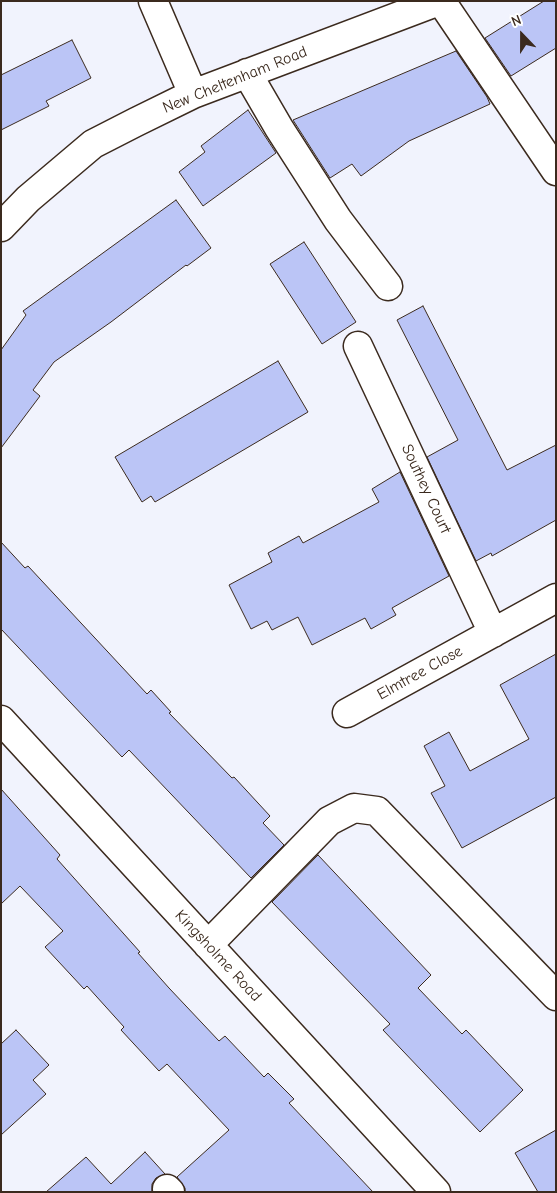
<!DOCTYPE html>
<html>
<head>
<meta charset="utf-8">
<style>
  body { margin:0 }
  #map { position:relative; width:557px; height:1193px; overflow:hidden; background:#f1f3fd; font-family:"Comic Neue",sans-serif }
  canvas { display:block }
  .frame { position:absolute; inset:0; border:2px solid #3b2a1e; pointer-events:none }
  .north { position:absolute; left:497px; top:10px; width:50px; height:50px; -webkit-text-stroke:4px #fff; paint-order:stroke; rotate:338deg; font-size:14px; font-weight:700; line-height:20px; text-align:center; color:#3b2a1e }
  .north::after { content:''; display:block; margin:auto; width:18px; height:22px; background:#3b2a1e; clip-path:polygon(50% 0,100% 100%,50% 72%,0 100%) }
</style>
</head>
<body>
<div id="map">
<canvas width="557" height="1193"></canvas>
<div class="frame"></div>
<div class="north">N</div>
</div>
<script>
const c = document.querySelector('canvas').getContext('2d');
c.lineJoin = 'round';
function fill(path, color) { c.fillStyle = color; c.fill(path, 'evenodd'); }
const toPath = rows => new Path2D(rows.map(r => 'M' + r).join(''));
function trace(path, color, width, dash) { c.strokeStyle = color; c.lineWidth = width; c.lineCap = dash ? 'butt' : 'round'; c.setLineDash(dash || []); c.stroke(path); }
function write(font, color, halo, rows, align = 'center') {
  c.font = font + ' "Comic Neue",sans-serif'; c.lineWidth = 5; c.setLineDash([]); c.textBaseline = 'middle'; c.strokeStyle = halo; c.fillStyle = color; for (const [text, x, y, turn = 0] of rows) {
    c.save(); c.translate(x, y); c.rotate((+turn || 0) * Math.PI / 180); c.textAlign = isNaN(turn) ? turn : align; if (halo) c.strokeText(text, 0, 0); c.fillText(text, 0, 0); c.restore();
  }
}
const building = toPath([
  [544,1,556,1,556,48,511,76,485,38,544,1],
  [72,40,91,78,46,101,49,106,1,130,1,75,72,40],
  [456,51,487,97,490,104,409,141,361,176,352,164,330,178,293,120,456,51],
  [248,110,276,153,203,206,179,172,205,152,201,146,248,110],
  [176,200,211,248,187,266,186,265,111,322,54,362,33,390,40,396,1,448,1,350,26,315,23,311,176,200],
  [304,242,356,322,322,344,270,264,304,242],
  [423,306,507,470,556,445,556,520,492,556,491,553,476,561,427,457,458,440,397,320,423,306],
  [278,361,308,412,155,502,151,496,142,502,115,457,278,361],
  [400,472,449,576,392,608,396,615,371,629,365,618,312,645,298,617,272,630,267,621,251,629,229,585,272,562,268,553,299,536,303,543,379,502,372,489,400,472],
  [1,542,25,568,28,566,147,694,151,690,171,712,169,713,232,778,234,777,270,816,263,823,284,845,251,878,129,750,122,757,1,629,1,542],
  [556,654,556,797,462,848,431,793,445,786,424,746,449,732,470,771,529,739,500,685,556,654],
  [1,789,60,855,57,859,140,952,138,953,169,988,219,1041,225,1036,264,1077,268,1073,294,1099,289,1103,373,1192,185,1192,185,1188,177,1177,229,1130,167,1064,159,1071,121,1030,124,1027,87,986,84,989,45,947,63,931,20,886,1,904,1,789],
  [318,855,431,975,418,988,462,1034,466,1030,523,1090,480,1132,383,1030,390,1024,272,902,318,855],
  [16,1030,49,1065,33,1080,46,1094,1,1135,1,1044,16,1030],
  [556,1130,556,1192,538,1192,515,1153,556,1130],
  [145,1152,165,1174,156,1178,152,1184,152,1192,46,1192,86,1157,111,1184,145,1152]
]);
const minor = toPath([
  [153,1,193,94],
  [441,1,556,171],
  [247,73,279,128,338,220,388,286],
  [1,227,28,199,93,144,136,122,193,94,439,1],
  [358,346,493,633],
  [347,713,556,598],
  [1,720,436,1192],
  [208,945,329,821,354,808,377,811,556,996],
  [167,1189,170,1192]
]);
const streetNames = [
  ["New Cheltenham Road",235,80,-22],
  ["Southey Court",426,489,65],
  ["Elmtree Close",420,673,-29],
  ["Kingsholme Road",218,956,47]
];
fill(building, '#bbc5f6');
trace(building, '#3b2a1e', 1);
trace(minor, '#3b2a1e', 31);
trace(minor, '#fff', 28);
write('16px', '#3b2a1e', '#fff', streetNames);
</script>
</body>
</html>
